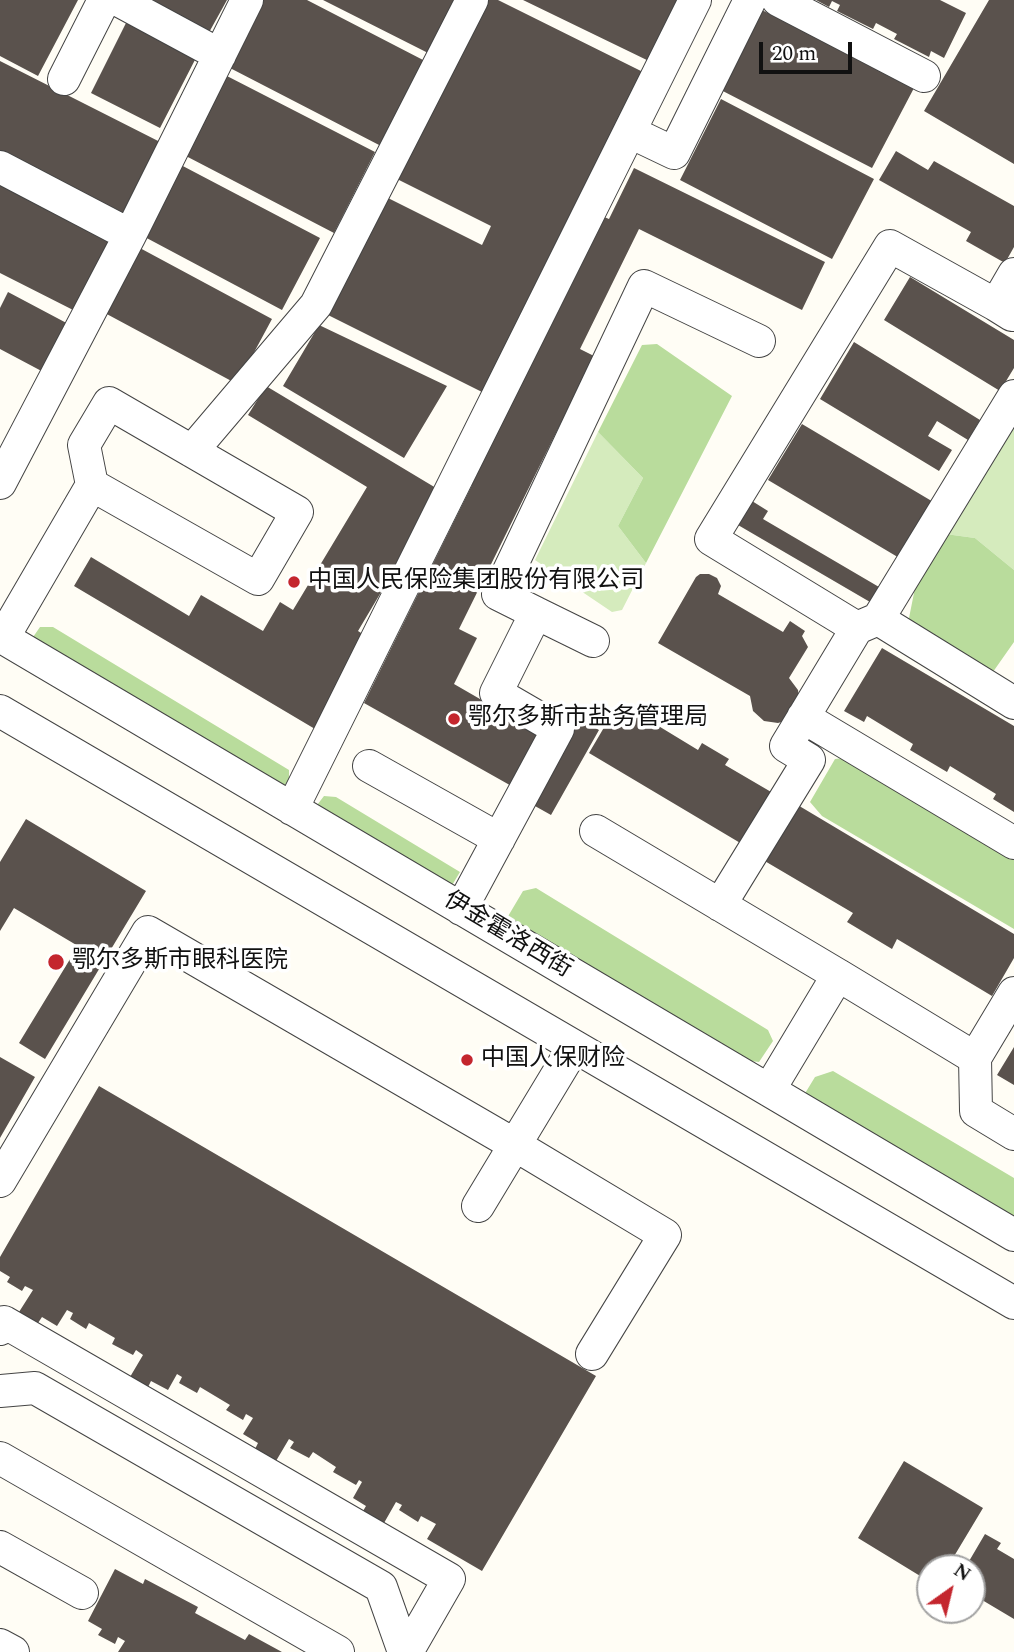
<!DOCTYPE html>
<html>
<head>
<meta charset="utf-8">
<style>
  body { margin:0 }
  #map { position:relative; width:1014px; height:1652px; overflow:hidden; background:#fffdf5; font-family:Spectral,serif }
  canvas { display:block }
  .north { position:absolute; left:916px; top:1554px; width:70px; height:70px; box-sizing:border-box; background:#fff; border:2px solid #a0a0a0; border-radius:50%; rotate:34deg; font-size:19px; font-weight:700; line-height:28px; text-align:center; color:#111 }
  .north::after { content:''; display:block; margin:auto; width:24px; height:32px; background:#c4262e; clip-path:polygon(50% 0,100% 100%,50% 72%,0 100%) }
  .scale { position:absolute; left:759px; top:42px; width:93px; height:32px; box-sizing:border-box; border:4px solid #111; border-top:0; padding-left:9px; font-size:21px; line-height:24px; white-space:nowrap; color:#111; -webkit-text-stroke:5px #fff; paint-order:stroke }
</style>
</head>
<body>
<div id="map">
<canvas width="1014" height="1652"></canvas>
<div class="north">N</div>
<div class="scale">20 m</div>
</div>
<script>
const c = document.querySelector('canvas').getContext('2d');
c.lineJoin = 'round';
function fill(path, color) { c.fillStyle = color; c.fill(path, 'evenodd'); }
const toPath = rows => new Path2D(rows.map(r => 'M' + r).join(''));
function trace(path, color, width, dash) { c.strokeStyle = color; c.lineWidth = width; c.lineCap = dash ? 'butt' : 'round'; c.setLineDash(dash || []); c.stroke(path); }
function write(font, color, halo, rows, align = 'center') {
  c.font = font + ' Spectral,"Noto Sans SC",serif'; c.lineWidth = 7; c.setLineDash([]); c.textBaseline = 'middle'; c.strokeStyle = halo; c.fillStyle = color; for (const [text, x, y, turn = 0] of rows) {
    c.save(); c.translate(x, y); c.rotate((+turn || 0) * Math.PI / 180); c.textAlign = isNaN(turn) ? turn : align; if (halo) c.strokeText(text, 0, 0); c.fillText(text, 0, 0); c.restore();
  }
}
const green = toPath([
  [1014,407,1014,570,975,538,938,533],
  [598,432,643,478,618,526,646,563,622,610,612,612,535,560]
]);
const forest = toPath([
  [657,344,732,396,646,563,618,526,643,478,598,432,642,345],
  [938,533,975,538,1014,570,1014,642,988,679,907,628,920,563],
  [40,627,53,627,289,770,289,779,283,789,31,640],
  [852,757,1014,854,1014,929,822,816,810,802,835,759],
  [324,796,336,797,460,872,451,887,314,809],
  [536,888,768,1030,773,1041,759,1062,742,1060,507,918,523,891],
  [833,1071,1014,1178,1014,1225,804,1095,815,1077]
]);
const building = toPath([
  [0,0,78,0,38,76,0,56],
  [138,0,227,0,207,36],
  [264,0,307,0,425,61,381,146,230,68],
  [323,0,462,0,434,56],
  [483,0,498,0,645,73,486,394,328,315,386,197,482,245,491,226,395,178],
  [523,0,684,0,653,63],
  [816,0,940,0,966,13,944,58,931,51,929,57,894,39,897,34,876,23,873,29,837,11,840,5,832,1,829,7],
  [989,0,1014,0,1014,164,924,111],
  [758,8,914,88,872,168,717,88],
  [129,17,199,52,160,128,91,93],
  [0,61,170,147,130,226,0,159],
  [225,75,375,152,334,233,184,155],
  [721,99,874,179,832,259,680,180],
  [896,151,928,170,934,161,1014,206,1014,247,1005,263,966,241,971,232,879,180],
  [179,164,320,238,282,310,141,235],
  [634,168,825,262,802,310,639,229,580,349,594,356,459,629,477,638,454,684,544,736,515,788,364,703,472,485,461,479,597,214,609,219],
  [0,175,120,236,81,314,0,273],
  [138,247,272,319,237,384,103,312],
  [910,277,1014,340,1014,368,1000,391,884,320],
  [8,292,74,327,49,375,0,349,0,308],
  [319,325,447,386,404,458,283,386],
  [854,342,980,420,968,440,937,421,928,436,952,450,939,471,820,399],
  [266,386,441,491,358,631,369,638,315,729,74,586,91,557,189,616,201,595,263,631,280,602,293,610,367,487,248,415],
  [802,424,935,503,901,559,768,480],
  [752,501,768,511,763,519,879,587,870,602,738,525],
  [700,574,709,574,717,578,721,586,718,594,783,632,790,621,805,631,802,636,808,647,789,678,798,690,799,697,785,721,778,723,764,721,753,711,750,696,658,643,696,577],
  [882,648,1014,726,1014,812,993,799,996,794,950,766,947,772,910,750,913,744,867,716,864,722,844,711],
  [619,702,698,750,702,743,729,759,725,765,778,796,747,847,589,753],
  [574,716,599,730,551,815,526,801],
  [796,804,1014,934,1014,958,992,996,897,939,892,949,847,922,853,913,763,860],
  [26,819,146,891,45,1059,19,1043,78,946,14,908,0,931,0,862],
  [1014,1047,1014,1085,997,1075],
  [0,1057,35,1077,0,1138],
  [99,1086,596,1376,482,1571,427,1539,436,1524,421,1516,418,1522,399,1510,402,1505,396,1502,384,1523,363,1511,366,1506,353,1498,362,1482,359,1480,356,1485,333,1472,336,1467,313,1452,309,1458,290,1448,294,1442,289,1439,276,1461,255,1449,258,1443,243,1434,253,1418,246,1414,243,1420,226,1410,230,1405,200,1387,197,1393,179,1383,182,1377,177,1374,168,1390,151,1381,148,1387,130,1377,143,1355,136,1350,133,1355,112,1344,115,1338,89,1323,86,1329,70,1319,73,1313,67,1310,57,1326,42,1317,38,1323,19,1312,33,1290,25,1286,22,1291,7,1282,10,1277,0,1271,0,1257],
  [904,1461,983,1508,947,1568,930,1568,930,1582,858,1538],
  [985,1534,1001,1543,997,1549,1014,1559,1014,1619,972,1594,972,1568,965,1568],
  [115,1569,143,1584,145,1579,198,1607,195,1613,245,1640,249,1634,282,1652,118,1652,125,1641,118,1637,115,1644,98,1635,102,1629,88,1621]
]);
const minor = toPath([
  [118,0,220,55],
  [778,0,924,76],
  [64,79,104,0],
  [630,132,674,153,750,0],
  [0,167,130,235],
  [1012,315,996,305,1014,274],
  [192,451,316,305,472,0],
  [0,483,130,235,247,0],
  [536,613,593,641],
  [878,619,1014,703],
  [857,628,878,619,1014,396],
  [0,636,1014,1235],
  [3,638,92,485,258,579,297,512,109,403,84,445,92,485],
  [0,711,1014,1303],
  [803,717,1014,843],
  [369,766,499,839],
  [292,809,695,0],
  [596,831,838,975,769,1090],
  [720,905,809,760,786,746,857,628,711,539,890,246,996,305],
  [461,909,558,729,496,693,536,613,498,594,644,286,759,341],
  [838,975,975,1058,976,1111,1014,1134],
  [975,1058,1014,993],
  [0,1181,148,932,515,1145,665,1235,592,1354],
  [478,1206,574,1047],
  [0,1329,4,1322,449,1579,407,1652],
  [0,1391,35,1388,381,1587,404,1652],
  [0,1458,338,1652],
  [0,1547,82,1593],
  [0,1645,13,1652]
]);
const markers = [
  [294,582,7,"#c4262e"],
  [454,719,7,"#c4262e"],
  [56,962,9,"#c4262e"],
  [467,1060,7,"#c4262e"]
];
const poiNames = [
  ["中国人民保险集团股份有限公司",308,582],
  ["鄂尔多斯市盐务管理局",468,719],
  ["鄂尔多斯市眼科医院",72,962],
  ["中国人保财险",481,1060]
];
const streetNames = [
  ["伊金霍洛西街",507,936,31]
];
fill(green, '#d5ebbd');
fill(forest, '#b9dc9c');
fill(building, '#5a524d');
trace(minor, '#444', 34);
trace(minor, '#fff', 32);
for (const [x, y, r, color] of markers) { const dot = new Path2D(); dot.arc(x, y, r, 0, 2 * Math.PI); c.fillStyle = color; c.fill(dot); trace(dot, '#fff', 2.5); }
write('24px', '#111', '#fff', poiNames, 'left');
write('24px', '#111', '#fff', streetNames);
</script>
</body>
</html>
